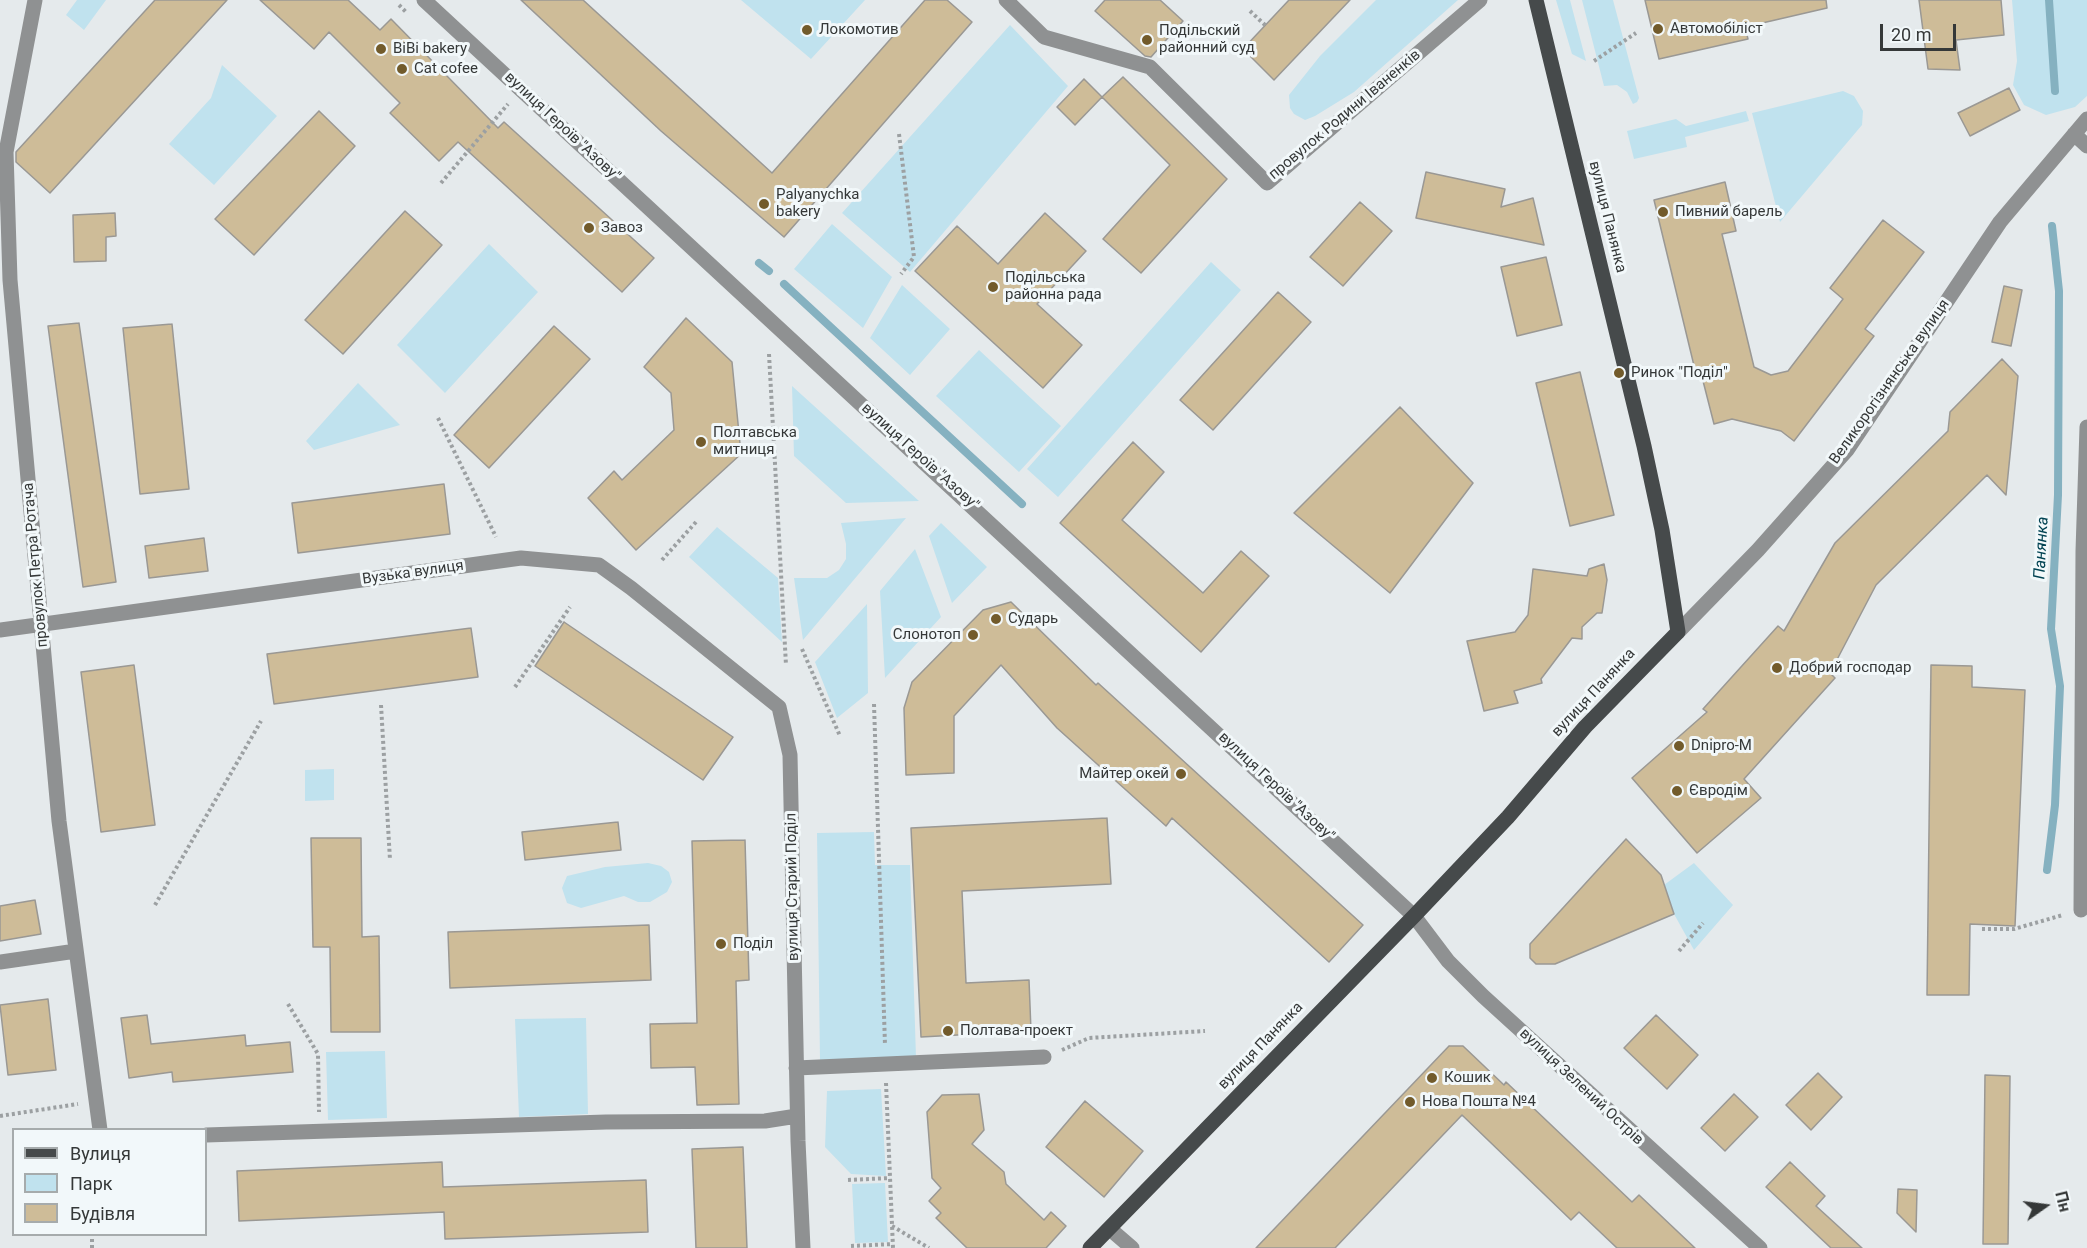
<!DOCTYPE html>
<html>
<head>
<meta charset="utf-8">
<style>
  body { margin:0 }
  #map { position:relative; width:2087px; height:1248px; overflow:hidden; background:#e5eaec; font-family:Roboto,sans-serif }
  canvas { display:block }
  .legend { position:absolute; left:12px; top:1128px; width:195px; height:108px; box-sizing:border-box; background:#f2f8fa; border:2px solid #a6abac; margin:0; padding:8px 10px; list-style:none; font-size:18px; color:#353838 }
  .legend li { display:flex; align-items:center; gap:12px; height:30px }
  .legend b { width:30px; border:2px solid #a6abac }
  .north { position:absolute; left:2015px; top:1176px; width:60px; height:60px; -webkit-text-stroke:4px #f2f8fa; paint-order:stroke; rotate:76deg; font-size:16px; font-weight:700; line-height:24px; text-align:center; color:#353838 }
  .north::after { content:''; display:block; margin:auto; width:21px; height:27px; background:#353838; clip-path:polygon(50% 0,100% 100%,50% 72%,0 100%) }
  .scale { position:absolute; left:1880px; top:24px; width:76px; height:27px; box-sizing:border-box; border:3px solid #353838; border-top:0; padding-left:8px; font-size:18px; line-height:21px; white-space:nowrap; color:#353838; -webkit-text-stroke:4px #f2f8fa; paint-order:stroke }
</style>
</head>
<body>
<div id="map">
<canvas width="2087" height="1248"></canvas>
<ul class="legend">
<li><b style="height:8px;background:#464a4b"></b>Вулиця</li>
<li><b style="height:16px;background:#c0e2ee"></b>Парк</li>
<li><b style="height:16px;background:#cebc98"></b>Будівля</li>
</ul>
<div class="north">Пн</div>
<div class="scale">20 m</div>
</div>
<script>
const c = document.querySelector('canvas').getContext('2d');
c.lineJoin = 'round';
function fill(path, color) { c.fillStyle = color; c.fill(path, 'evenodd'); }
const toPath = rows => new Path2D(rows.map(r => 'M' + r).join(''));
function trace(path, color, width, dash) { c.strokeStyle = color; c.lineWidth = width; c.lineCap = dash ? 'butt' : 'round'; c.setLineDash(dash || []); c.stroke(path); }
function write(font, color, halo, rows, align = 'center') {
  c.font = font + ' Roboto,sans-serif'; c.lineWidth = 6; c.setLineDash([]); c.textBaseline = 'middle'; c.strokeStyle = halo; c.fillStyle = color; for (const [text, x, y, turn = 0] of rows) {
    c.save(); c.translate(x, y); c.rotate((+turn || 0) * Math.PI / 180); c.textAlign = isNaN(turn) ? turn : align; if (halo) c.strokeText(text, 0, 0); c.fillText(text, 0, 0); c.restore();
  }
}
const green = toPath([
  [77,0,106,0,84,30,66,15],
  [741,0,865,0,811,59],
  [1376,0,1458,0,1354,92,1315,116,1305,120,1294,114,1290,108,1289,95,1320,56],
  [1556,0,1570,0,1586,61,1572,54],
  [1582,0,1613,0,1639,98,1637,102,1633,104,1627,92,1617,85,1604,86],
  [2012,0,2087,0,2087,96,2075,107,2046,115,2024,105,2013,85,2017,61],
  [1010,25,1068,86,910,272,842,213],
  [222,65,277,116,214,185,169,144,211,98],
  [1843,91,1854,96,1863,111,1862,125,1780,222,1752,113],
  [1746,111,1749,121,1685,137,1687,147,1634,159,1627,131,1676,119,1686,126],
  [832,224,892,277,863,328,794,269],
  [489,244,538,292,445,393,397,345],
  [1211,262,1241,290,1058,497,1027,469],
  [902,285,950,329,910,375,870,338],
  [979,350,1061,426,1019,472,936,396],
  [358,383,400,425,314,450,306,441],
  [792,386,919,501,846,503,794,456],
  [906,518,803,640,794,578,827,578,839,570,846,559,846,544,841,523],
  [941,523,987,567,952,603,929,536],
  [717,527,778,578,782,642,689,557],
  [915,549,941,617,885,678,880,591],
  [867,604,868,693,837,718,815,662],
  [334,769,334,800,305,801,305,770],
  [874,832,875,865,910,865,916,1058,820,1061,817,833],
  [648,863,661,866,669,872,672,882,667,892,650,902,638,902,624,896,581,908,567,903,562,888,567,876,605,867],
  [1694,863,1733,905,1694,950,1674,914,1664,885],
  [586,1018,588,1114,519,1117,515,1019],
  [385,1051,387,1118,328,1120,326,1052],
  [881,1089,886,1176,851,1174,825,1147,827,1091],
  [885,1183,888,1242,855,1243,852,1184]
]);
const stream = toPath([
  [2049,0,2055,91],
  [759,263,769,271],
  [784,284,1022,504],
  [2047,870,2055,805,2060,686,2051,629,2058,495,2059,291,2052,226]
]);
const building = toPath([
  [155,0,227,0,50,193,16,162,16,152,155,0],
  [260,0,348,0,380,30,391,19,498,128,504,122,654,258,622,292,458,142,439,161,390,113,400,103,329,32,314,49,260,0],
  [521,0,583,0,772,173,925,0,947,0,972,22,784,237,661,131,521,0],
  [1105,0,1160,0,1183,21,1151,57,1145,56,1095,11,1105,0],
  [1289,0,1350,0,1274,80,1243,49,1289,0],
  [1645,0,1826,0,1827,8,1745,27,1748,39,1659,59,1645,0],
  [1919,0,2001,0,2004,35,1956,40,1960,70,1928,69,1919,0],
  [1123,77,1227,179,1141,273,1103,239,1170,165,1102,97,1123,77],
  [1084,79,1102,97,1075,125,1057,107,1084,79],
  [2009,88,2020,110,1970,136,1958,113,2009,88],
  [319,111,355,146,254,255,215,219,319,111],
  [1426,172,1505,189,1501,207,1533,198,1544,245,1416,218,1426,172],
  [1725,182,1736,231,1722,234,1754,367,1771,375,1788,371,1843,299,1830,288,1883,220,1924,252,1865,329,1874,336,1794,441,1781,431,1732,419,1714,424,1702,377,1697,378,1654,200,1725,182],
  [1360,202,1392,231,1343,286,1310,257,1360,202],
  [405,211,442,245,343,354,305,320,405,211],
  [115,213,116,236,106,237,106,261,74,262,73,215,115,213],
  [1045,213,1086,251,1037,304,1082,345,1043,388,915,271,957,226,998,264,1045,213],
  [1546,257,1562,325,1517,336,1501,267,1546,257],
  [2004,286,2022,290,2011,346,1992,342,2004,286],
  [1278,292,1311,322,1213,430,1180,400,1278,292],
  [686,318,732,362,741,454,636,550,588,498,614,471,622,480,674,430,671,393,644,367,686,318],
  [79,323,116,582,83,587,48,326,79,323],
  [172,324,189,489,140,494,123,328,172,324],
  [554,326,590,359,489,468,454,435,554,326],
  [2002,359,2018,376,2006,495,1987,475,1876,585,1830,673,1835,678,1744,779,1761,798,1697,853,1632,778,1707,712,1703,709,1778,626,1784,631,1835,543,1948,431,1950,412,2002,359],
  [1580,372,1614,515,1570,526,1536,383,1580,372],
  [1400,407,1473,483,1390,593,1294,513,1400,407],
  [1133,442,1164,472,1122,520,1203,593,1241,551,1269,576,1201,652,1060,523,1133,442],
  [444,484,450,534,298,553,292,503,444,484],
  [204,538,208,571,149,578,145,546,204,538],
  [1604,564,1607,580,1602,613,1597,613,1582,627,1582,639,1572,638,1541,679,1542,683,1514,691,1518,703,1484,711,1467,641,1515,632,1528,615,1533,569,1587,576,1589,569,1604,564],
  [1011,602,1096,685,1098,683,1363,925,1329,962,1172,818,1166,826,1057,728,1001,665,954,716,954,773,906,775,904,708,912,682,983,610,1011,602],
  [564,622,733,737,703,780,535,666,564,622],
  [471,628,478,677,274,704,267,654,471,628],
  [134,665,155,825,101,832,81,672,134,665],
  [1931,665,1972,666,1972,687,2025,690,2015,926,1970,924,1969,995,1927,995,1931,665],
  [1107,818,1111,884,962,891,966,983,1029,980,1031,1031,921,1037,911,828,1107,818],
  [618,822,621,850,525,860,522,832,618,822],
  [311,838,361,838,362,937,379,936,380,1032,331,1032,330,947,313,947,311,838],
  [1626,839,1661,875,1674,914,1555,964,1536,964,1530,958,1530,944,1626,839],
  [745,840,749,980,736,981,739,1104,697,1105,695,1067,651,1068,650,1024,697,1023,692,841,745,840],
  [35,900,41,934,0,941,0,906,35,900],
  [649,925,651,980,450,988,448,932,649,925],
  [48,999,56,1070,8,1075,0,1005,48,999],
  [147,1015,151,1044,245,1035,246,1046,290,1042,293,1072,173,1082,172,1072,129,1078,121,1018,147,1015],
  [1656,1015,1698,1055,1667,1089,1624,1048,1656,1015],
  [1449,1046,1463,1046,1504,1085,1506,1082,1632,1202,1639,1195,1695,1248,1617,1248,1579,1212,1571,1220,1462,1115,1335,1248,1256,1248,1449,1046],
  [1818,1073,1842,1097,1811,1130,1786,1105,1818,1073],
  [1985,1075,2010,1076,2008,1244,1983,1244,1985,1075],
  [979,1094,984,1130,972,1144,1004,1172,1006,1184,1044,1220,1051,1212,1066,1226,1046,1248,967,1248,936,1218,941,1213,929,1201,941,1188,932,1178,927,1112,942,1095,979,1094],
  [1734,1094,1758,1117,1725,1151,1701,1128,1734,1094],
  [1085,1101,1143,1151,1104,1197,1046,1147,1085,1101],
  [743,1147,747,1248,696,1248,692,1149,743,1147],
  [442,1162,443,1187,646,1180,648,1232,445,1239,444,1212,239,1221,237,1171,442,1162],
  [1790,1162,1825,1196,1816,1206,1862,1248,1831,1248,1766,1187,1790,1162],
  [1898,1189,1917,1190,1916,1232,1897,1213,1898,1189]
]);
const path = toPath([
  [399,5,407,13],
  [1250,11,1265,25],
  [1594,61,1636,33],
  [899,134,914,257,901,274],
  [441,183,508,104],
  [769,354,786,665],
  [438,418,496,537],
  [662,560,696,522],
  [802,649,840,736],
  [515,687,570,607],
  [874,704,885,1045],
  [381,705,390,860],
  [155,905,261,721],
  [1982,929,2014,929,2063,915],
  [1679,951,1703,923],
  [288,1004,318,1054,319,1112],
  [1062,1050,1089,1038,1205,1031],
  [886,1083,893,1248],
  [0,1116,78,1104],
  [848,1180,890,1178],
  [892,1226,929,1248],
  [851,1246,893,1244],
  [92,1248,92,1234]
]);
const minor = toPath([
  [35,0,6,152,10,280,59,821,100,1130],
  [424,0,1414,916,1448,961,1483,996,1760,1248],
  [1006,0,1044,37,1150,67,1267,183,1480,0],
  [2074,134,2087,146],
  [2087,427,2083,551,2087,551],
  [0,630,521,558,599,565,631,588,779,707,790,755,798,1141,803,1248],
  [1678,632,1758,550,1847,450,2000,222,2087,119],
  [2081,910,2083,551],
  [0,962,76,951],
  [796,1068,1044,1057],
  [206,1135,606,1122,765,1121,797,1116],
  [1110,1229,1132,1248]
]);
const major = toPath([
  [1090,1248,1414,916,1508,817,1585,727,1678,632,1662,530,1644,446,1536,0]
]);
const markers = [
  [1658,29,6,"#725b2b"],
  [807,30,6,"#725b2b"],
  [1147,40,6,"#725b2b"],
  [381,49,6,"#725b2b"],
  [402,69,6,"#725b2b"],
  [764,204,6,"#725b2b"],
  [1663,212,6,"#725b2b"],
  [589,228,6,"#725b2b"],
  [993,287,6,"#725b2b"],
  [1619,373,6,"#725b2b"],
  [701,442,6,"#725b2b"],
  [996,619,6,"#725b2b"],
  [973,635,6,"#725b2b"],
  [1777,668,6,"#725b2b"],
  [1679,746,6,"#725b2b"],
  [1181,774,6,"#725b2b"],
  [1677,791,6,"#725b2b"],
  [721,944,6,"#725b2b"],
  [948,1031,6,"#725b2b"],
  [1432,1078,6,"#725b2b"],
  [1410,1102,6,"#725b2b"]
];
const poiNames = [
  ["Автомобіліст",1670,29],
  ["Локомотив",819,30],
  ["Подільский",1159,31],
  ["районний суд",1159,48],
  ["BiBi bakery",393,49],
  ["Cat cofee",414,69],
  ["Palyanychka",776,195],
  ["bakery",776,212],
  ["Пивний барель",1675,212],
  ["Завоз",601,228],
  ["Подільська",1005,278],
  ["районна рада",1005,295],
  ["Ринок \"Поділ\"",1631,373],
  ["Полтавська",713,433],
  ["митниця",713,450],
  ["Сударь",1008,619],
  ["Слонотоп",961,635,"right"],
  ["Добрий господар",1789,668],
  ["Dnipro-M",1691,746],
  ["Майтер окей",1169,774,"right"],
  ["Євродім",1689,791],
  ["Поділ",733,944],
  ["Полтава-проект",960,1031],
  ["Кошик",1444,1078],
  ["Нова Пошта №4",1422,1102]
];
const streetNames = [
  ["провулок Родини Іваненків",1345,115,-40],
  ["вулиця Героїв \"Азову\"",562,127,43],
  ["вулиця Панянка",1607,217,76],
  ["Великорогізнянська вулиця",1890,382,-55],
  ["вулиця Героїв \"Азову\"",920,457,42],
  ["провулок Петра Ротача",36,565,-95],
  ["Вузька вулиця",413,573,-8],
  ["вулиця Панянка",1594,693,-47],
  ["вулиця Героїв \"Азову\"",1276,787,43],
  ["вулиця Старий Поділ",793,887,-91],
  ["вулиця Панянка",1261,1046,-46],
  ["вулиця Зелений Острів",1581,1087,43]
];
const waterNames = [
  ["Панянка",2042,548,-87]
];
fill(green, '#c0e2ee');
trace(stream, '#85b1c0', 8);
fill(building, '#cebc98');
trace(building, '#9a9894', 1.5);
trace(path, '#9ca0a2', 4, [3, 3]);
trace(minor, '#8f9192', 15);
trace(major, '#464a4b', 15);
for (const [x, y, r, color] of markers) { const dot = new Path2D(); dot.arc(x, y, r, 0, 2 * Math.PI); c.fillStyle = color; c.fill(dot); trace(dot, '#f2f8fa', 2); }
write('15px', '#353838', '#f2f8fa', poiNames, 'left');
write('15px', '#353838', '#f2f8fa', streetNames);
write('italic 16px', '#004252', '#f2f8fa', waterNames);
</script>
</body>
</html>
